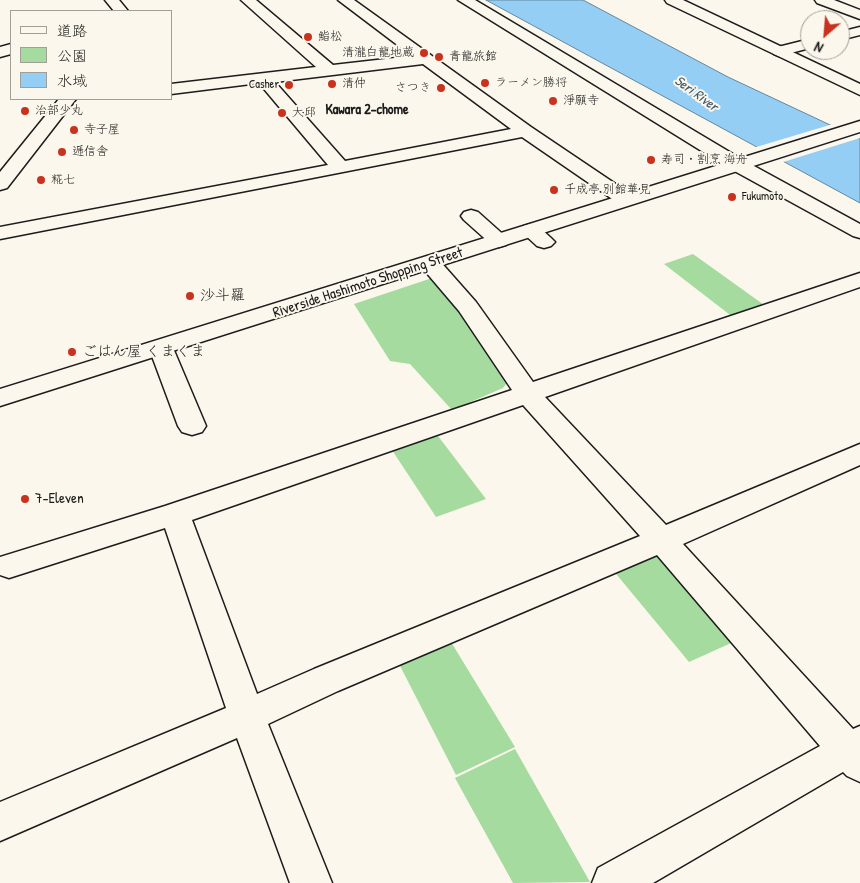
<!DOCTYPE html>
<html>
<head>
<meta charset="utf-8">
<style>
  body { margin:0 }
  #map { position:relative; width:860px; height:883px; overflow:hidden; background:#fbf7ec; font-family:"Patrick Hand","Klee One",sans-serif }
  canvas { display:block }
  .legend { position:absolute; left:10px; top:10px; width:162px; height:90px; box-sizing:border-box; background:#fbf7ec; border:1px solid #a29f99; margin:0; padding:6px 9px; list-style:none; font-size:15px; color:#1c1c1c }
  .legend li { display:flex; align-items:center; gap:10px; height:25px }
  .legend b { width:25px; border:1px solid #a29f99 }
  .north { position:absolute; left:800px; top:10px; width:50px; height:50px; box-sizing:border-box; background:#fbf7ec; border:1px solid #a29f99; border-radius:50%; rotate:207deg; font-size:14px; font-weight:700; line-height:20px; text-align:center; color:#1c1c1c }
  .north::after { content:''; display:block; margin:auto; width:18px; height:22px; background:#c8321e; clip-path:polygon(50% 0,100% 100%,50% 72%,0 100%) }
</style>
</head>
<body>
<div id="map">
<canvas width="860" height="883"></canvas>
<ul class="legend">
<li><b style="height:6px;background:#fbf7ec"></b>道路</li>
<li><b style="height:14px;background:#a5db9e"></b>公園</li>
<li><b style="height:14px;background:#95cef4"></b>水域</li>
</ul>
<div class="north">N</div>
</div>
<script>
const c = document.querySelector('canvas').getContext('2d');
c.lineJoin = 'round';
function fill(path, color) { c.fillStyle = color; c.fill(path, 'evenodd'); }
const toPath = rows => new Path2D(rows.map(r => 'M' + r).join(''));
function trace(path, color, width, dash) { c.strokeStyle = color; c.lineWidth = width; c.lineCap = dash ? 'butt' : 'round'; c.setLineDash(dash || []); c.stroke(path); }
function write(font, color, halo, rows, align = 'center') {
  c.font = font + ' "Patrick Hand","Klee One",sans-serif'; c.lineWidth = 4; c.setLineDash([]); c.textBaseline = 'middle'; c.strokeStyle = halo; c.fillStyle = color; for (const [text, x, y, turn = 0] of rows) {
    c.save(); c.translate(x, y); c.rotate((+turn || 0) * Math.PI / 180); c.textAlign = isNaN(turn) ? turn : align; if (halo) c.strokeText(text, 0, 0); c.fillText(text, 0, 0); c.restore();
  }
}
const green = toPath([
  [693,254,767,307,734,318,664,264],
  [432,278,461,309,473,333,483,339,508,381,503,388,452,410,410,364,390,361,354,304],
  [435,432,486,499,436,517,390,447],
  [655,551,740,639,689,662,612,569],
  [448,637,515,747,456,775,397,660],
  [515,749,590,882,513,883,455,778]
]);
const water = toPath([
  [486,0,583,0,728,77,860,139,860,203,486,0]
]);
const pier = toPath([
  [833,124,860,136,860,138,780,163,753,148]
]);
const minor = toPath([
  [105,0,119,0,128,11,114,11,105,0],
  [241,0,256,0,333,65,412,56,338,0,354,0,531,127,632,195,635,199,632,203,625,205,618,203,522,137,0,239,0,227,328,165,259,83,171,94,171,84,316,67,241,0],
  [423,64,511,129,345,161,275,82,423,64],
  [458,0,475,0,743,160,860,224,860,238,853,236,729,168,458,0],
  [815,0,834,0,860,10,860,19,817,3,815,0],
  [860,27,860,35,840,40,840,32,860,27],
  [810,39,810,48,779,56,774,54,771,51,774,48,810,39],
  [11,44,11,54,0,57,0,47,11,44],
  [59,99,76,99,7,188,0,190,0,172,59,99],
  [471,210,478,212,506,237,510,241,506,245,499,247,492,245,464,220,461,216,464,212,471,210],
  [531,224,538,226,551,238,555,242,551,246,544,248,537,246,524,234,521,230,524,226,531,224],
  [430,257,438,259,476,302,533,382,860,273,860,287,545,397,666,525,860,444,860,465,683,544,853,729,860,726,860,782,847,776,843,772,653,883,592,883,598,868,820,746,657,555,338,691,268,724,332,883,290,883,237,738,0,841,0,802,226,708,165,528,9,578,0,575,0,557,165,506,512,390,459,311,419,264,422,259,430,257],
  [523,405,640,536,314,669,257,694,192,520,523,405],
  [161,341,170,343,173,348,206,426,202,432,192,435,182,432,178,426,149,348,152,343,161,341]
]);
const major = toPath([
  [665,0,683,0,860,84,860,95,667,3,665,0],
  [860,121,860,132,0,406,0,389,860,121]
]);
const markers = [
  [308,37,5,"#c8321e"],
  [424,53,5,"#c8321e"],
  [439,57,5,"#c8321e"],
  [485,83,5,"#c8321e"],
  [332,84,5,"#c8321e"],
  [289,85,5,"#c8321e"],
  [441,88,5,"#c8321e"],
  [553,101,5,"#c8321e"],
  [25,111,5,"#c8321e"],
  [282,113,5,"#c8321e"],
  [74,130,5,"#c8321e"],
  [62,152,5,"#c8321e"],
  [651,160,5,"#c8321e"],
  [41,180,5,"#c8321e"],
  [554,190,5,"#c8321e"],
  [732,197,5,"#c8321e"],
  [190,296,5,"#c8321e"],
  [72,352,5,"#c8321e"],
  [25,499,5,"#c8321e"]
];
const farPoinames = [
  ["鮨松",318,37],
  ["清瀧白龍地蔵",414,53,"right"],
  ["青龍旅館",449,57],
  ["ラーメン勝将",495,83],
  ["清仲",342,84],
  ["Casher",279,85,"right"],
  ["さつき",431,88,"right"],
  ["淨願寺",563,101],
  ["治部少丸",35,111],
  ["大邱",292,113],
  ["寺子屋",84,130],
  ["逓信舎",72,152],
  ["寿司・割烹 海舟",661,160],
  ["糀七",51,180],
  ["千成亭 別館華見",564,190],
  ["Fukumoto",742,197]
];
const farWaternames = [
  ["Seri River",696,94,36]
];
const farNeighbourhoodnames = [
  ["Kawara 2-chome",367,110]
];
const streetNames = [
  ["Riverside Hashimoto Shopping Street",368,283,-18]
];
const poiNames = [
  ["沙斗羅",200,296],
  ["ごはん屋 くまくま",82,352],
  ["7-Eleven",35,499]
];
fill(green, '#a5db9e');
fill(water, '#95cef4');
trace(water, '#65879e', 1);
fill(pier, '#fbf7ec');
trace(minor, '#1c1c1c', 3);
trace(major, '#1c1c1c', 3);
fill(minor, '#fbf7ec');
fill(major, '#fbf7ec');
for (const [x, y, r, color] of markers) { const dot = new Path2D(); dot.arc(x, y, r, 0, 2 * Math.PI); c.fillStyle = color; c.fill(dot); trace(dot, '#fbf7ec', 2); }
write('12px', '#1c1c1c', '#fbf7ec', farPoinames, 'left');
write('italic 14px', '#465a68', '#fbf7ec', farWaternames);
write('bold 14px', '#1c1c1c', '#fbf7ec', farNeighbourhoodnames);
write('15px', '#1c1c1c', '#fbf7ec', streetNames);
write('15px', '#1c1c1c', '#fbf7ec', poiNames, 'left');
</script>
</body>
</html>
